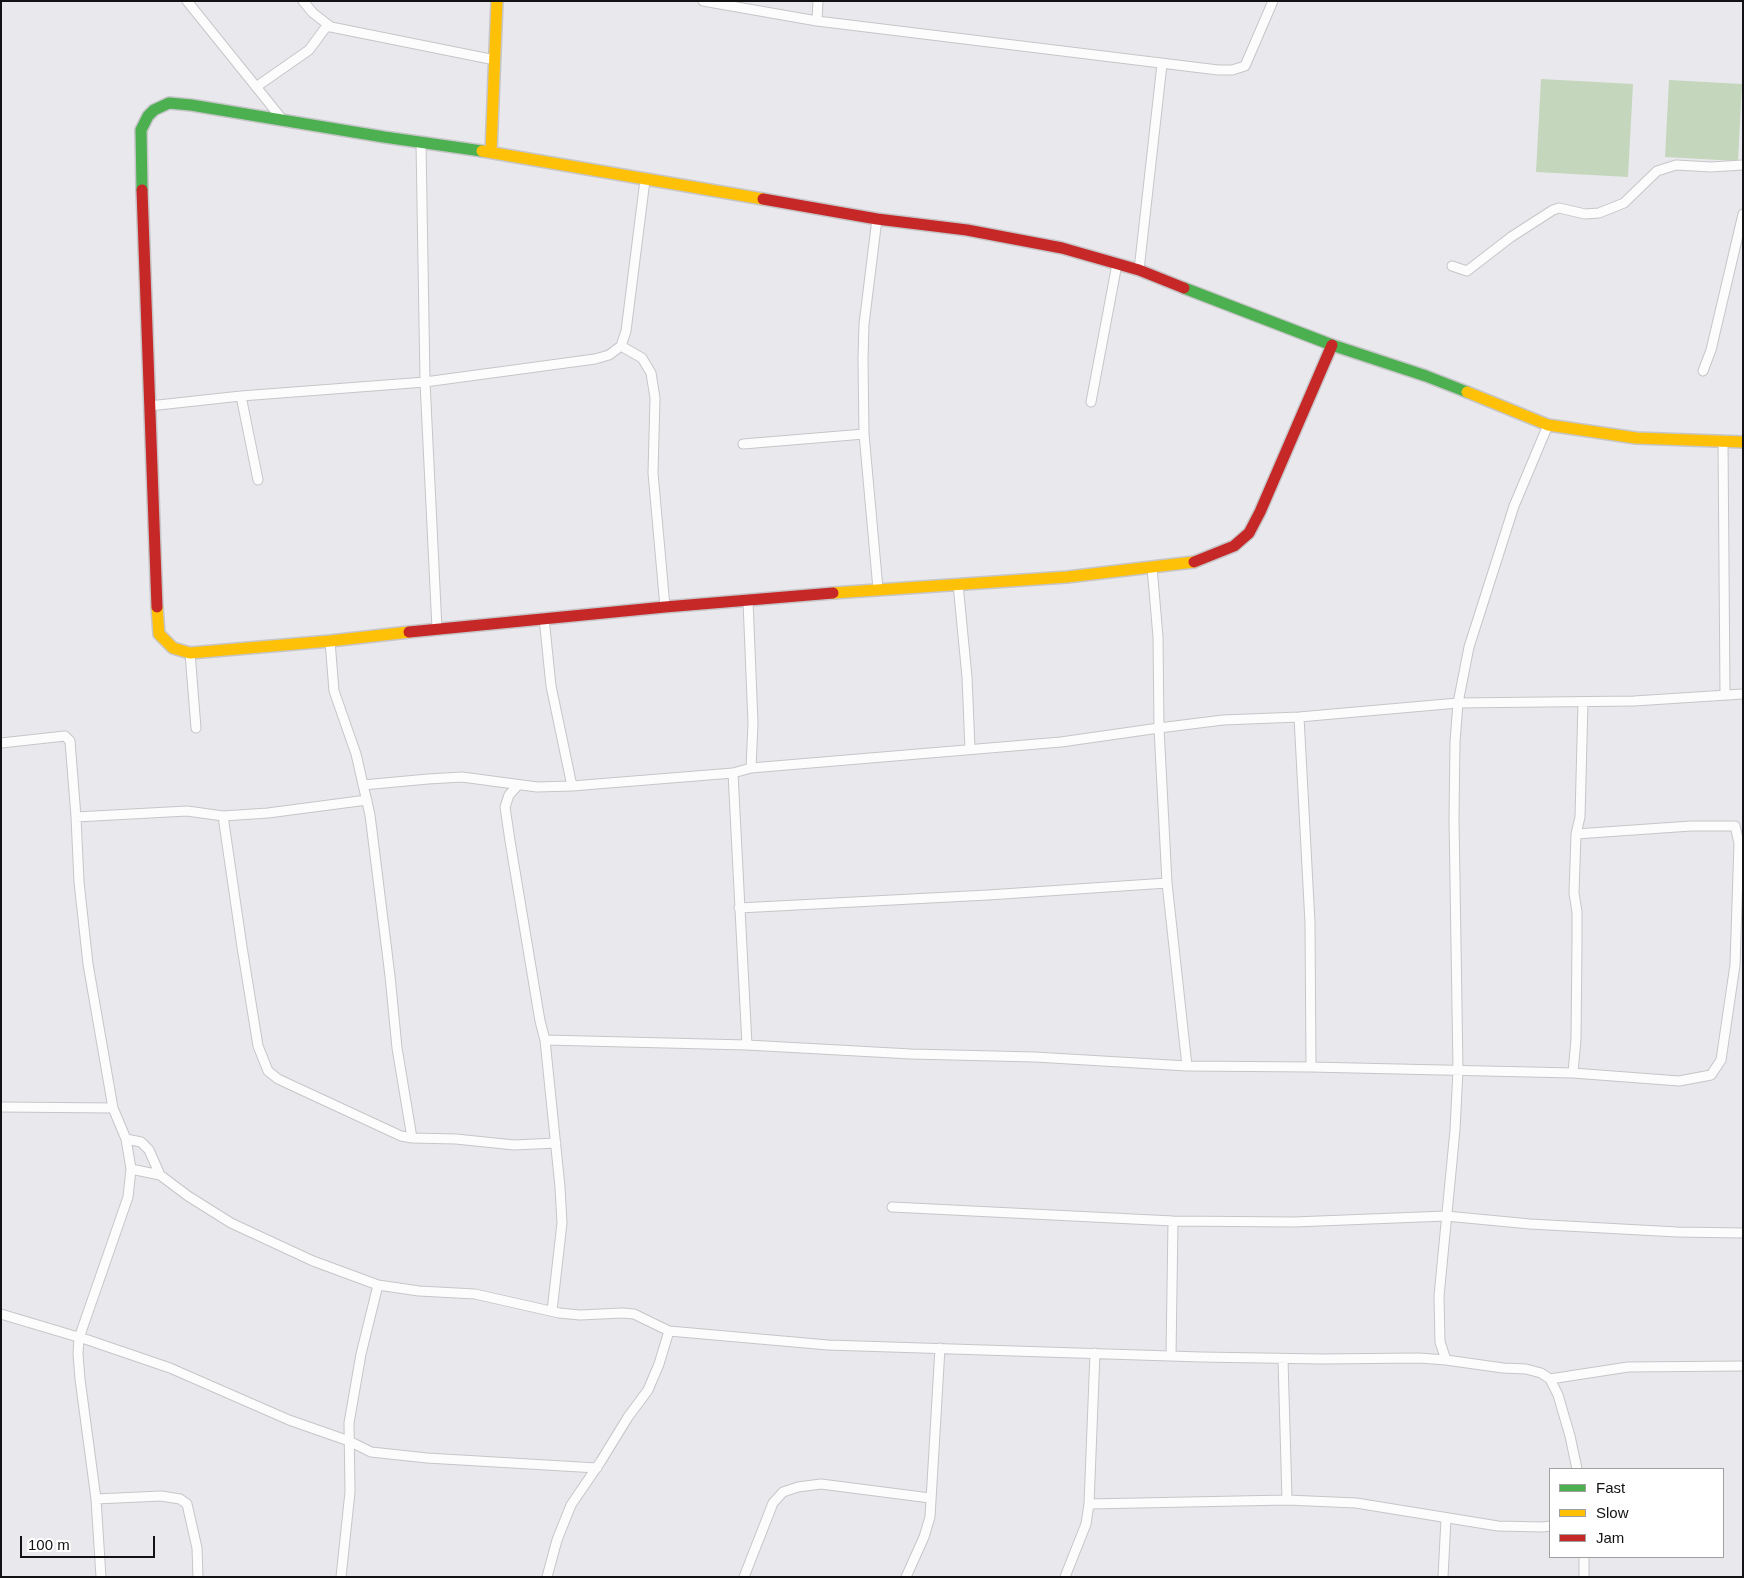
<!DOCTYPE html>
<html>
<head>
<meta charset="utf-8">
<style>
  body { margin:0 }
  #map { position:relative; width:1744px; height:1578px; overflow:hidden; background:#e9e9ed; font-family:Helvetica,sans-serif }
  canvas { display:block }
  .frame { position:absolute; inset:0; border:2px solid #121214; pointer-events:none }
  .legend { position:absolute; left:1549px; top:1468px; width:175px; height:90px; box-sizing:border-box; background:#fff; border:1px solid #a0a0a1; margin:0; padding:6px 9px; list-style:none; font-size:15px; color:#121214 }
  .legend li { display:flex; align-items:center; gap:10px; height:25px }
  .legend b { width:25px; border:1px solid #a0a0a1 }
  .scale { position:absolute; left:20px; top:1536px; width:135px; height:22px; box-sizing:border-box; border:2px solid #121214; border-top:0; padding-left:6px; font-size:15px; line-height:18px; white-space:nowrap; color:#121214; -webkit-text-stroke:4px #fff; paint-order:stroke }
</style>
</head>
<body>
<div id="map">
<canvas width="1744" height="1578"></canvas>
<div class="frame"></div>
<ul class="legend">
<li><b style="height:6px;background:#4caf50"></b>Fast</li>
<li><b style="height:6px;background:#ffc107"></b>Slow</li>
<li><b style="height:6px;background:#c62828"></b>Jam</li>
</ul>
<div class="scale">100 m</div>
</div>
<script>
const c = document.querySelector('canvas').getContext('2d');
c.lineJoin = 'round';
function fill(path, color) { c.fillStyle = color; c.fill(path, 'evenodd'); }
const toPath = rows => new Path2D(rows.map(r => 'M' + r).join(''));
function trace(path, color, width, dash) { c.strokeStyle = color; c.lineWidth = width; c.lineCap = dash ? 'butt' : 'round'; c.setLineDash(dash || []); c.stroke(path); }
const green = toPath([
  [1541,79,1633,84,1628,177,1536,172],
  [1669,80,1742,84,1738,161,1665,157]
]);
const street = toPath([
  [187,1,282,119],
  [303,1,313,13,331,27,495,60],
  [703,1,817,21,1218,70,1232,70,1245,66,1273,1],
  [817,21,818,1],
  [256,87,309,50,326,27,331,27],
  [421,143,425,382,437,629],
  [877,219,864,324,863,359,864,434,878,589],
  [1452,266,1467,271,1511,237,1553,210,1559,208,1585,214,1599,213,1624,203,1657,171,1676,165,1711,167,1743,165],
  [1139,270,1162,64],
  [621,346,642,358,651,373,655,398,653,473,665,607],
  [1703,371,1711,350,1743,214],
  [241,396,258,480],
  [1091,402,1117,264],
  [149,406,241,396,425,382,595,359,609,355,621,346,626,331,645,180],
  [1723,442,1725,694],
  [743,444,864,434],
  [1152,567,1158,637,1159,728,1167,883,1187,1066],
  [958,584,967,677,970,749],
  [748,601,753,723,751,768],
  [544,618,551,686,572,786],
  [330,641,334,691,356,754,370,815,390,976,397,1048,412,1138,456,1139,514,1145,556,1143],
  [190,653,196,728],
  [1299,717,1310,923,1311,1067],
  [1,743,65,736,70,741,76,817,79,882,88,964,113,1108,126,1139,131,1169,128,1197,79,1338,78,1354,80,1379,96,1499,101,1577],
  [733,773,747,1045],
  [363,785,428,779,462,777,537,787,572,786,733,773,751,768,1061,742,1159,728,1223,720,1299,717,1458,703,1634,701,1743,694],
  [518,785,509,795,505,807,510,841,540,1021,545,1040,560,1187,562,1223,552,1311],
  [223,816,242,947,258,1046,268,1071,278,1079,401,1136,412,1138],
  [76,817,187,811,223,816,268,813,367,800],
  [739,908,988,895,1167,883],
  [545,1040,747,1045,911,1054,1035,1057,1187,1066,1311,1067,1573,1073,1679,1081,1711,1075,1721,1060,1735,965,1739,843,1735,826,1691,826,1576,834],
  [1573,1073,1576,1039,1577,942,1577,912,1574,893,1576,834,1580,817,1583,702],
  [1,1107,113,1108],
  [126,1139,141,1142,149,1150,160,1175],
  [131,1169,160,1175,188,1196,231,1223,313,1261,378,1285],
  [892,1207,1173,1221,1294,1222,1446,1216,1530,1224,1677,1232,1743,1233],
  [1,1314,88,1340,170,1368,289,1420,349,1441,371,1452,427,1458,597,1468],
  [1171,1356,1173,1221],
  [1283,1359,1287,1500],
  [1446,1360,1440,1342,1439,1296,1455,1130,1458,1070,1454,818,1455,742,1458,703,1469,647,1514,506,1548,425],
  [1550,1379,1628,1367,1743,1366],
  [96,1499,161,1496,180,1499,187,1504,197,1548,198,1577],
  [1089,1504,1287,1500,1356,1503,1498,1526,1543,1527,1550,1526],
  [1584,1557,1584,1577],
  [341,1577,350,1492,349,1423,361,1354,378,1285,419,1291,475,1294,559,1313,580,1315,622,1313,634,1314,669,1331,828,1345,1201,1357,1322,1359,1419,1358,1446,1360,1503,1368,1526,1369,1541,1373,1550,1379,1558,1395,1570,1436,1577,1469],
  [547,1577,557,1540,571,1505,601,1461,628,1417,648,1390,659,1364,669,1331],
  [744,1577,773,1503,783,1492,798,1487,821,1484,930,1498],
  [906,1577,924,1537,930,1517,940,1348],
  [1065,1577,1086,1524,1089,1504,1095,1353],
  [1443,1577,1446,1519]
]);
const fast = toPath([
  [142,190,141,130,148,116,154,110,169,103,191,105,384,137,482,151],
  [1184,288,1332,345,1426,376,1467,392]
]);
const slow = toPath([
  [482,151,763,199],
  [491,152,497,1],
  [1467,392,1548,425,1636,438,1743,442],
  [833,593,1067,577,1194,562],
  [157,607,159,634,173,648,190,653,330,641,409,632]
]);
const jam = toPath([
  [142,190,157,607],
  [763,199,877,219,967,230,1062,248,1139,270,1184,288],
  [1194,562,1234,546,1249,533,1260,512,1332,345],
  [409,632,665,607,833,593]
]);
fill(green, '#c4d6bc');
trace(street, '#c6c6c9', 11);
trace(fast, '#c6c6c9', 14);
trace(slow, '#c6c6c9', 14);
trace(jam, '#c6c6c9', 14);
trace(street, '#fcfcfc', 9);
trace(fast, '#4caf50', 11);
trace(slow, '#ffc107', 11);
trace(jam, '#c62828', 11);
</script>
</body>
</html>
